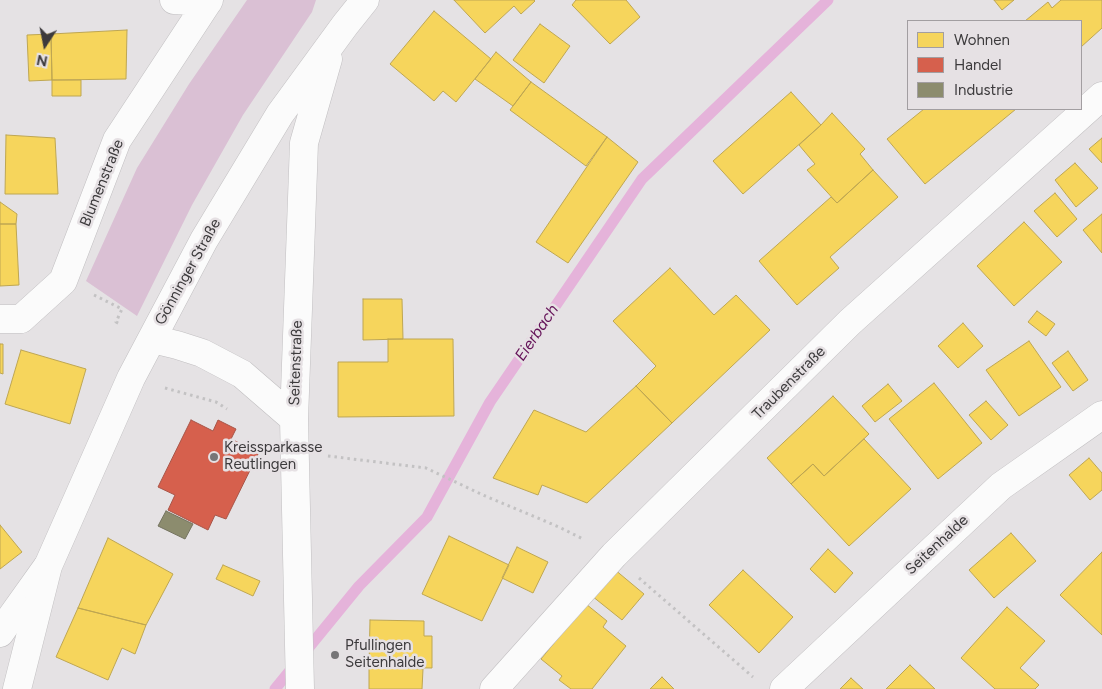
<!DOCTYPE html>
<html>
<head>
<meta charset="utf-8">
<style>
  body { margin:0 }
  #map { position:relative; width:1102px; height:689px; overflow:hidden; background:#e5e2e4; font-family:Figtree,sans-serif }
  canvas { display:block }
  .legend { position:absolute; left:907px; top:20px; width:175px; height:90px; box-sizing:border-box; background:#e6e1e4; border:1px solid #a29ea1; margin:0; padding:6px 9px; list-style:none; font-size:15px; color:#3c3a3c }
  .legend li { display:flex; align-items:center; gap:10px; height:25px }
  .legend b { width:25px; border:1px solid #a29ea1 }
  .north { position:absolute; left:20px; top:20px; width:50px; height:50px; -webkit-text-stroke:4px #e6e1e4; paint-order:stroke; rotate:191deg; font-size:14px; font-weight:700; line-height:20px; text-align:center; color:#3c3a3c }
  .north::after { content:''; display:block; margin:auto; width:18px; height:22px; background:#3c3a3c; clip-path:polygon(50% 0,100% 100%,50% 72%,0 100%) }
</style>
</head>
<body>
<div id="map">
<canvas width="1102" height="689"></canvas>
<ul class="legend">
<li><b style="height:14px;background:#f6d55c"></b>Wohnen</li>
<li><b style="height:14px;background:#d6604d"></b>Handel</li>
<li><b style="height:14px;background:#8c8c6e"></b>Industrie</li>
</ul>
<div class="north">N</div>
</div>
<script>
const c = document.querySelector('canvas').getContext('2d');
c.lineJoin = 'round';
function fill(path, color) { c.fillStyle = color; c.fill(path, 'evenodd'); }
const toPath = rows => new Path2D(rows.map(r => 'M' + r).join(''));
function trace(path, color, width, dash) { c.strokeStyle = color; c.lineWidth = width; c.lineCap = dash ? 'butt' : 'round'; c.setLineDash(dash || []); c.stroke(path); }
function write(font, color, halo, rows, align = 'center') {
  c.font = font + ' Figtree,sans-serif'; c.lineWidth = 5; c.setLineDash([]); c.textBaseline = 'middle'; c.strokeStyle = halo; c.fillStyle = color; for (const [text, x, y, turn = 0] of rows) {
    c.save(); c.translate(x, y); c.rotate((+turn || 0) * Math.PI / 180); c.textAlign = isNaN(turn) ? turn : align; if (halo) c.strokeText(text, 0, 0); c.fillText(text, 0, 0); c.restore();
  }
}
const green = toPath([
  [247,0,316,0,312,12,243,115,192,205,137,316,86,281,137,168,189,84]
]);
const homes = toPath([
  [454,0,534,0,535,1,521,14,514,6,485,33,454,0],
  [576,0,626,0,640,17,610,44,572,5,576,0],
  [994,0,1014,0,1002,10,994,0],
  [1061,0,1102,0,1102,28,1081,47,1081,21,1025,21,1048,2,1052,8,1061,0],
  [434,11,491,59,456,102,443,91,434,101,390,64,434,11],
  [540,24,570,46,544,83,513,60,540,24],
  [127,30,126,79,52,80,51,34,127,30],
  [51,34,52,80,29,81,27,35,51,34],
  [496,52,531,82,513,106,475,79,496,52],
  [52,80,81,80,81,96,52,96,52,80],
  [531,82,607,137,586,166,510,110,531,82],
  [791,92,821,125,743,194,713,161,791,92],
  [924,109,1016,109,925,184,887,139,924,109],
  [832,113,865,149,860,154,873,170,837,203,807,170,815,164,799,145,821,125,832,113],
  [6,135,55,138,58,194,5,194,6,135],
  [607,137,638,162,568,263,536,242,607,137],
  [1102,138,1102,163,1089,149,1102,138],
  [1075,163,1098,188,1076,207,1055,180,1075,163],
  [873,170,898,197,830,257,839,268,797,305,759,261,831,197,837,203,873,170],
  [1055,193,1077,219,1057,237,1034,211,1055,193],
  [0,202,17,214,16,224,0,224,0,202],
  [1102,214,1102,253,1083,230,1102,214],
  [1024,222,1062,262,1014,306,977,266,1024,222],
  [0,224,16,224,19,285,0,286,0,224],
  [670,268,714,315,736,295,770,330,672,423,636,386,656,366,613,321,670,268],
  [363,299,402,299,403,339,363,340,363,299],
  [1037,311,1055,324,1046,336,1028,322,1037,311],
  [963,323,983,346,958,368,938,346,963,323],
  [388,339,453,339,454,416,338,417,338,362,388,362,388,339],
  [1029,341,1061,387,1019,416,986,370,1029,341],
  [0,344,3,344,3,374,0,373,0,344],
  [21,350,86,369,70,424,5,404,21,350],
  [1068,351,1088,380,1073,391,1052,363,1068,351],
  [934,383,982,443,938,479,889,419,934,383],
  [888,384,902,401,875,422,862,406,888,384],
  [636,386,672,423,587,503,542,485,538,495,493,478,534,410,586,432,636,386],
  [833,396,869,434,824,476,813,464,791,484,767,458,833,396],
  [986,401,1008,425,991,440,969,415,986,401],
  [864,439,911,489,849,546,791,484,813,464,824,476,864,439],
  [1089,458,1102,473,1102,490,1090,500,1069,475,1089,458],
  [0,525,22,552,0,569,0,525],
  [1011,533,1036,561,994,598,969,570,1011,533],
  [449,536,509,565,482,621,422,594,449,536],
  [108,538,173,574,146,625,78,608,108,538],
  [517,547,548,562,533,593,502,578,517,547],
  [828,549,853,573,835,593,810,569,828,549],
  [1102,552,1102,635,1060,595,1102,552],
  [223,565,260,581,253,596,216,579,223,565],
  [614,569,644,594,622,620,592,596,614,569],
  [743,570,793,617,759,653,709,605,743,570],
  [586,604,607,621,603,627,626,646,592,689,571,689,559,680,562,676,541,659,586,604],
  [1007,607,1045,641,1020,668,1039,685,1035,689,995,689,961,658,1007,607],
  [78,608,146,625,135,654,122,648,108,680,56,657,78,608],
  [370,620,424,621,424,636,432,636,432,668,369,667,370,620],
  [910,665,935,689,886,689,910,665],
  [369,667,423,669,422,689,369,689,369,667],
  [662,677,674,689,650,689,662,677],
  [851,678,863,689,840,689,851,678]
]);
const shops = toPath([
  [191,420,213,431,218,420,236,429,231,439,259,452,226,519,215,515,208,530,168,510,175,495,158,487,191,420]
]);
const industry = toPath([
  [166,511,193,524,185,539,158,526,166,511]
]);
const stream = toPath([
  [275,689,359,586,427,517,490,402,642,179,828,0]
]);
const path = toPath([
  [94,295,122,309,116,322,120,324],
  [165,388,216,402,227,409],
  [328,456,426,468,483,495,559,527,583,539],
  [639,578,753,677]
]);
const minor = toPath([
  [174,0,208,2],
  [0,319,21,319,63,281,117,140,209,0],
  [0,633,47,567],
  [494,689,614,555,850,322,1102,96],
  [784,689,1001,486,1102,415]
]);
const major = toPath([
  [152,339,177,345,202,353,242,374,294,419],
  [17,689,48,566,131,378,204,240,280,114,345,25,365,0],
  [300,689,294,419,304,143,328,59]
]);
const markers = [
  [214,457,5,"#777577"],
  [335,655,5,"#777577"]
];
const streetNames = [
  ["Blumenstraße",102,183,-68],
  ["Gönninger Straße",188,272,-61],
  ["Seitenstraße",296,363,-88],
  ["Traubenstraße",789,383,-45],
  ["Seitenhalde",937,545,-43]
];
const poiNames = [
  ["Kreissparkasse",224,448],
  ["Reutlingen",224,465],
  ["Pfullingen",345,646],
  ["Seitenhalde",345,663]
];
const waterNames = [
  ["Eierbach",537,333,-56]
];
fill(green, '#dac0d4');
fill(homes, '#f6d55c');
trace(homes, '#bea652', 1);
fill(shops, '#d6604d');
trace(shops, '#a85548', 1);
fill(industry, '#8c8c6e');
trace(industry, '#74735f', 1);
trace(stream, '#e5b3da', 11);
trace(minor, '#c1bfc1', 29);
trace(major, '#c1bfc1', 29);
trace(path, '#c3c2c3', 3, [2.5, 4]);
trace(minor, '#fbfbfb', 28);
trace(major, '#fbfbfb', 28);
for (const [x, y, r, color] of markers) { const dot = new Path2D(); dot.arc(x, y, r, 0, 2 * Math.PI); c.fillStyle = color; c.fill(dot); trace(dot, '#e6e1e4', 2); }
write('15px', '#3c3a3c', '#e6e1e4', streetNames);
write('15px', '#3c3a3c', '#e6e1e4', poiNames, 'left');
write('italic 16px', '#641258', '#e6e1e4', waterNames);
</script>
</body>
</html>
